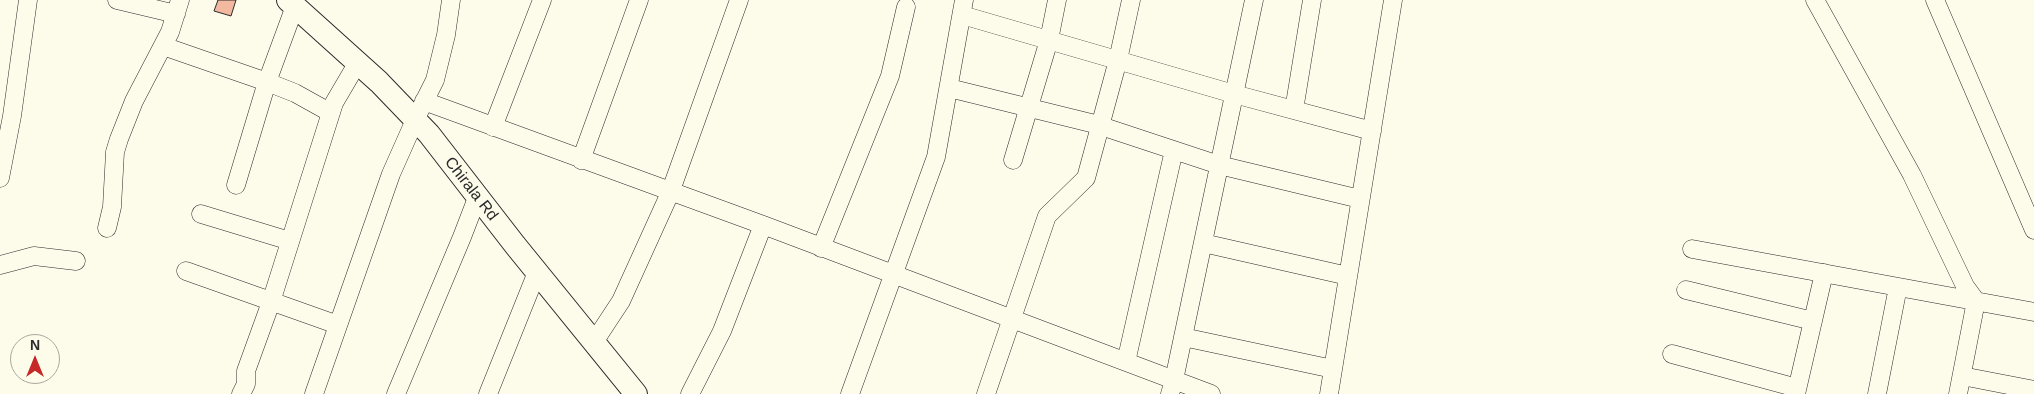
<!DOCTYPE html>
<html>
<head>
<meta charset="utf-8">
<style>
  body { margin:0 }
  #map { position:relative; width:2034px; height:394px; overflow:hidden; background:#fdfbea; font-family:Helvetica,sans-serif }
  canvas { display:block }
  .north { position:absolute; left:10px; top:334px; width:50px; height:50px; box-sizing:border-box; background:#fdfbea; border:1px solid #a9a89e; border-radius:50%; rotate:0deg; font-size:14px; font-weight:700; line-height:20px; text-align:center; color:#2b2b2b }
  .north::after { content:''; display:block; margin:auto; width:18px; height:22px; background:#c62828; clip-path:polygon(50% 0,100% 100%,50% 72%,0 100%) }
</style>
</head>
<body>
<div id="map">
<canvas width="2034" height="394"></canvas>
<div class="north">N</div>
</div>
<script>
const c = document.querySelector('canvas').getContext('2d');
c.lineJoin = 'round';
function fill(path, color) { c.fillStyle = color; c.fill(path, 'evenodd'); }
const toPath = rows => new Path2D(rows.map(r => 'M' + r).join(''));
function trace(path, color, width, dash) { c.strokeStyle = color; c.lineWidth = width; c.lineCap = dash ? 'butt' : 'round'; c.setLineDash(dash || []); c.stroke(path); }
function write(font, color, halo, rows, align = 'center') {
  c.font = font + ' Helvetica,sans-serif'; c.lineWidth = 4; c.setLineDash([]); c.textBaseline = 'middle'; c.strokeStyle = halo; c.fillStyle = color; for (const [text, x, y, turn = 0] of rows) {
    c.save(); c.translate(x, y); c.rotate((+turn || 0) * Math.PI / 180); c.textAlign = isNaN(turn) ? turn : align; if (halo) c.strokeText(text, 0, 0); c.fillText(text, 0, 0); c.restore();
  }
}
const building = toPath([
  [218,0,236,0,231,16,214,11,218,0]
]);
const minor = toPath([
  [117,0,176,14],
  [1815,0,1912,175,1965,286,1976,301,1958,394],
  [1935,0,2034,230],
  [962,15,1234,94,1372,131],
  [163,46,267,82,295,93,331,113],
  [949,88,1095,124,1219,165,1360,199],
  [424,101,763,225,1211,394],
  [1294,110,1312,0],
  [493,127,542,0],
  [581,160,639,0],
  [1013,160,1049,40,1057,0],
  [0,178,12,116,28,0],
  [236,185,267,82,295,6],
  [201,214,290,241],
  [107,228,112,207,115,152,119,139,134,101,170,32,180,0],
  [1203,243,1348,276],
  [821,248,890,76,906,7],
  [1692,249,2034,312],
  [0,265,34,256,76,261],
  [186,271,338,325],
  [1686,290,1813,321],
  [1183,337,1333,369],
  [594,342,621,301,670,193,739,0],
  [1672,354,1797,388],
  [1126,362,1174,150],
  [1962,376,2034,390],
  [241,394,246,384,246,371,271,302,334,103,358,62],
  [314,394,391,174,415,120,435,80,446,35,451,0],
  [396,394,462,237,477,198],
  [488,394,537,272],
  [690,394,722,331,763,225],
  [850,394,936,157,964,0],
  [986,394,1047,216,1086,178,1118,60,1131,0],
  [1170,394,1174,380,1254,0],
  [1329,394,1393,0],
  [1796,394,1824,273],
  [1877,394,1898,287]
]);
const major = toPath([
  [288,0,379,82,429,134,515,245,636,394]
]);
const streetNames = [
  ["Chirala Rd",471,189,52]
];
fill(building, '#f2b8a0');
trace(building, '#2b2b2b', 1);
trace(minor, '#2b2b2b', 19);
trace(major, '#2b2b2b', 24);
trace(minor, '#fdfbea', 18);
trace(major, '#fdfbea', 22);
write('16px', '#2b2b2b', '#fdfbea', streetNames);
</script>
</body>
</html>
